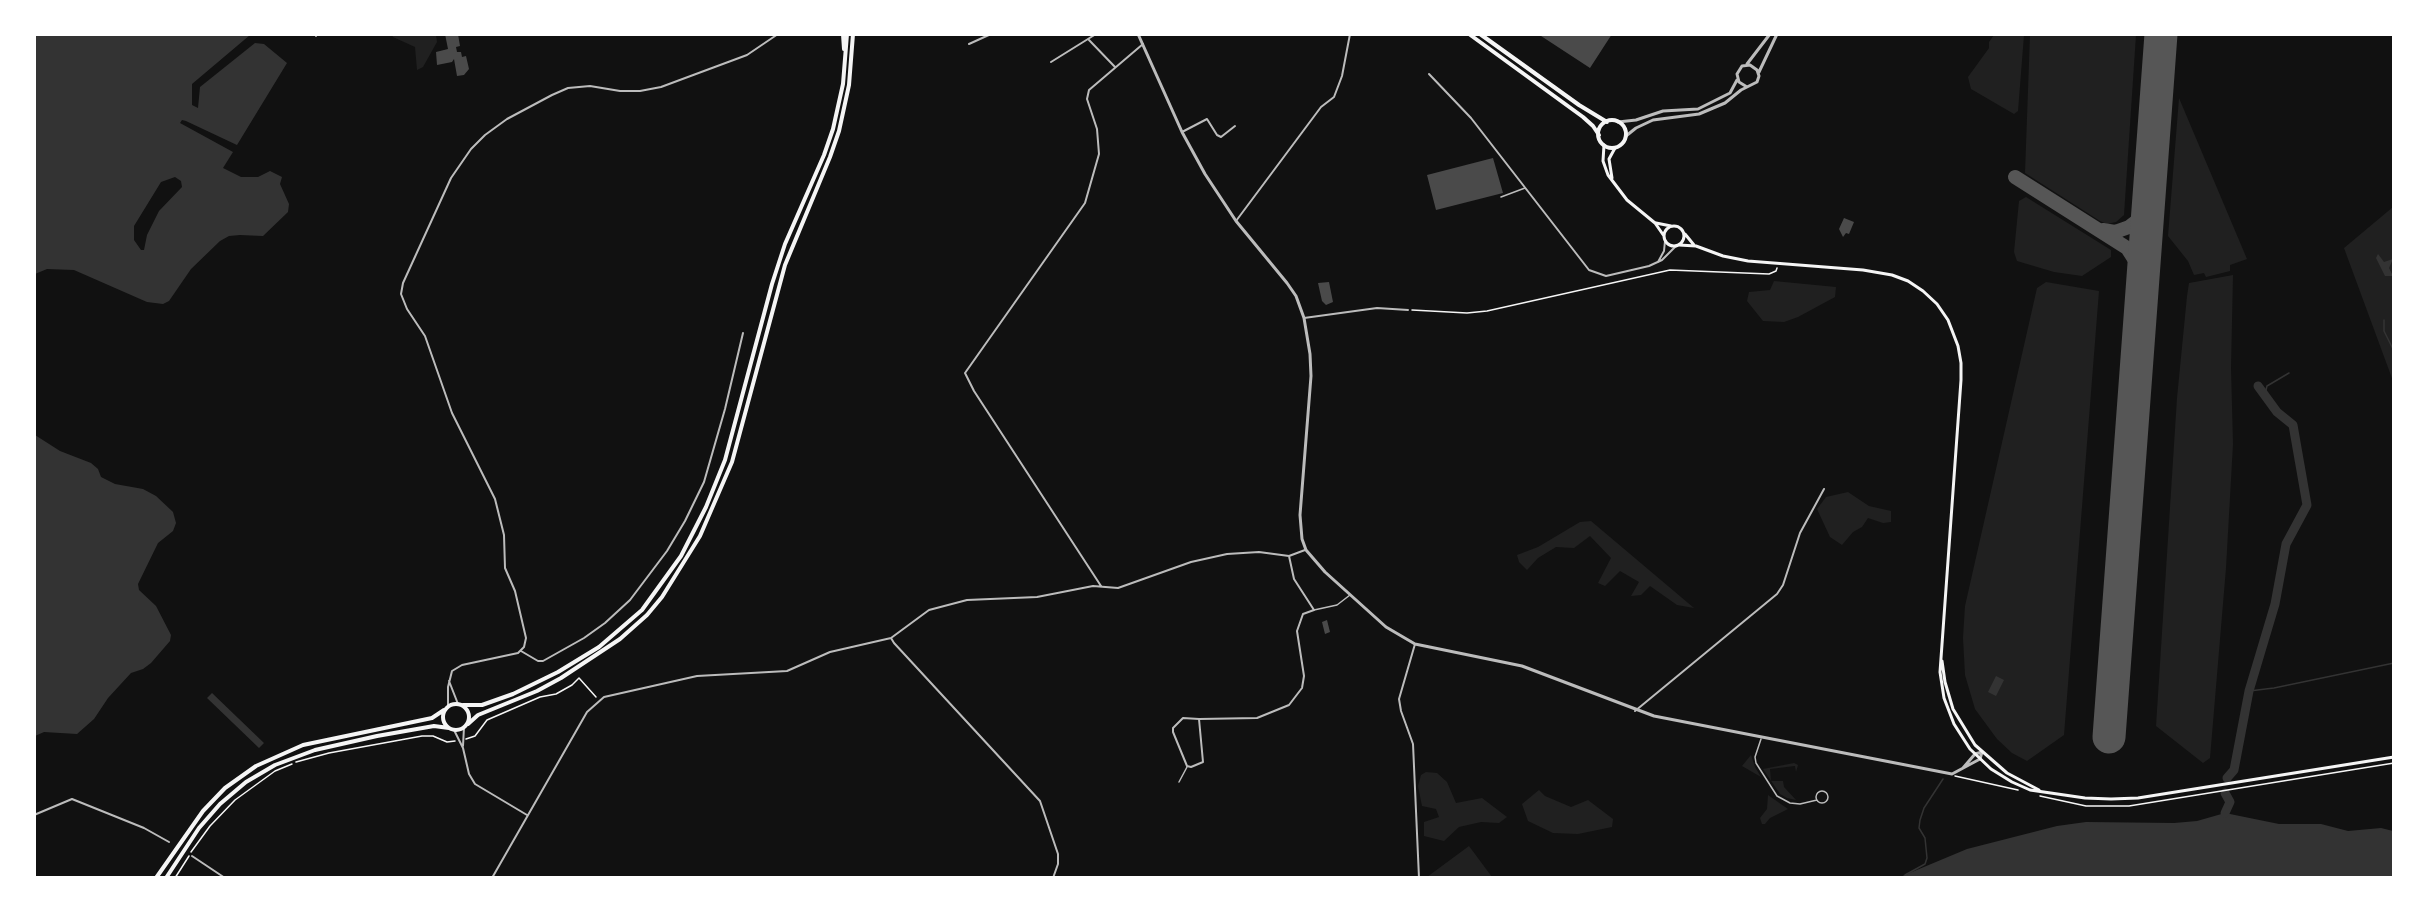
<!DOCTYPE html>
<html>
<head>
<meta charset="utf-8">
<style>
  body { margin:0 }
  #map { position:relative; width:2428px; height:912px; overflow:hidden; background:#111; font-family:"Source Sans 3",sans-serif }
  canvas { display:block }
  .frame { position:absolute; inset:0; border:36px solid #fff; pointer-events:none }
</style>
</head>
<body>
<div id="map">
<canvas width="2428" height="912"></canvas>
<div class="frame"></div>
</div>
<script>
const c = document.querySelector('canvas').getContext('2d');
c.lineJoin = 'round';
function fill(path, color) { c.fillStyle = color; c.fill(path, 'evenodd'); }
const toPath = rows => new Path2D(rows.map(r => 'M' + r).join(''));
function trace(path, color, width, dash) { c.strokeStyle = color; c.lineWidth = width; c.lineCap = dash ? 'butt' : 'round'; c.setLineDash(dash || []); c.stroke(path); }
const green = toPath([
  [392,35,436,35,437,42,423,67,417,70,415,47,393,37],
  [1994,35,2024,35,2018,111,2014,114,1971,89,1968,77,1989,48,1989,42],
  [2030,35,2136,35,2124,215,2116,222,2107,224,2100,221,2025,173],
  [2179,98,2247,259,2230,265,2230,271,2206,277,2204,273,2194,275,2188,261,2168,236],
  [2026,197,2111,250,2111,257,2082,276,2054,272,2017,261,2014,252,2019,201],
  [2393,207,2393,381,2344,248],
  [2233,275,2231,368,2233,444,2226,568,2210,758,2203,763,2156,726,2177,398,2187,296,2189,283],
  [1774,281,1836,287,1835,297,1798,317,1784,322,1763,321,1747,301,1749,292,1770,290],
  [2046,282,2099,291,2064,735,2027,761,2012,753,1997,739,1975,709,1965,675,1963,638,1965,606,2037,288],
  [1848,492,1869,506,1891,511,1891,522,1883,523,1868,518,1862,527,1853,532,1842,545,1830,537,1817,509,1826,497],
  [1591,521,1694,608,1677,605,1650,586,1641,595,1631,596,1639,582,1620,571,1605,586,1598,583,1611,558,1590,536,1574,548,1556,547,1538,558,1527,570,1519,562,1517,555,1538,547,1580,522],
  [1751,755,1755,767,1761,777,1742,766],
  [1794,763,1798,765,1796,772,1795,766,1770,769,1771,781,1783,781,1784,787,1796,800,1787,798,1780,794,1763,769],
  [1426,772,1437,773,1447,782,1456,803,1482,798,1507,817,1499,823,1481,822,1459,827,1444,841,1424,836,1424,822,1439,817,1436,809,1422,806,1418,786,1421,775],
  [1539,790,1545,796,1571,807,1588,800,1613,819,1612,827,1578,834,1553,833,1528,821,1522,804],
  [1768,795,1788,809,1770,818,1765,824,1762,824,1760,818,1767,809],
  [1469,846,1492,877,1427,877]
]);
const water = toPath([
  [35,34,250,35,192,84,192,105,198,108,200,87,255,43,264,44,287,63,237,145,186,121,182,120,180,123,233,152,223,168,241,177,258,177,270,171,282,177,280,184,289,204,288,212,263,236,240,235,229,236,220,241,191,269,169,301,163,304,147,302,74,270,47,269,35,274],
  [175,177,181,181,182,187,159,211,147,235,144,250,141,250,134,240,134,226,161,182],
  [2378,254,2384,262,2393,259,2389,268,2393,276,2385,276,2376,258],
  [35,435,60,451,91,463,98,469,101,477,115,484,143,489,156,496,173,512,176,523,173,531,158,543,138,584,139,590,156,606,171,635,170,641,151,663,143,669,131,673,108,698,94,719,77,734,44,732,35,736],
  [1996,676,2004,680,1996,696,1988,692],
  [212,693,264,743,259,748,207,698],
  [2225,813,2279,824,2321,824,2348,831,2381,828,2393,831,2393,877,1900,877,1967,849,2057,826,2086,822,2174,823,2197,821]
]);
const stream = toPath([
  [2384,320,2384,331,2394,351],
  [2265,394,2267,386,2289,373],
  [2249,691,2274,688,2394,663],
  [1905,875,1925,864,1927,858,1925,838,1919,828,1920,820,1924,808,1943,779]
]);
const river = toPath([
  [2227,778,2234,770,2249,691,2275,604,2286,544,2307,505,2293,425,2277,412,2258,386],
  [2225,813,2230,802,2225,793]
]);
const taxiway = toPath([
  [2015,177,2127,248,2136,262,2142,294],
  [2103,230,2115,232,2129,227,2142,217,2148,205]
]);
const runway = toPath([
  [2109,737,2161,34]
]);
const building = toPath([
  [445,34,458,34,460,46,456,47,457,52,461,52,462,57,466,56,469,69,464,75,457,76,454,59,452,62,437,65,436,52,448,49],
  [1538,34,1612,34,1590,68],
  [1493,158,1503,193,1436,210,1427,175],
  [1844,218,1854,222,1849,234,1846,233,1843,237,1839,229],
  [1329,282,1333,302,1326,305,1322,301,1318,283],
  [1327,620,1330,632,1325,634,1322,622]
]);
const path = toPath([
  [1412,310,1467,313,1487,311,1670,270,1769,274,1776,271,1777,268],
  [466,739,475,736,487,720,540,697,556,694,572,685,579,678,596,697],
  [296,762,329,753,422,736,433,736,447,742,455,741],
  [1955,776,2018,790],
  [2040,796,2086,806,2129,806,2394,763],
  [191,852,210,826,235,800,275,771,292,764],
  [175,878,189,856]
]);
const service = toPath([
  [1314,610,1337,605,1350,595],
  [1761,739,1755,757,1756,763,1777,796,1790,803,1800,804,1817,800],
  [1179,782,1187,767],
  '1816 797a6 6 0 1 1 12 0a6 6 0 1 1-12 0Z'
]);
const pedestrian = toPath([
  [1501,197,1525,188]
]);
const minor = toPath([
  [316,36,316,34],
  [1089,40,1115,67],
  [969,44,991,34],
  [1051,62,1096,34],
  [1429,74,1471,118,1589,270,1606,276,1649,266,1662,260,1676,246],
  [1182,132,1207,119,1217,135,1221,137,1235,126],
  [1236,221,1321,107,1334,97,1342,76,1350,34],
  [1658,262,1664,251,1665,241],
  [1304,318,1377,308,1408,310],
  [1101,586,974,391,965,373,1085,203,1099,154,1097,129,1087,99,1089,90,1143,44],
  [891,638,894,643,1040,801,1058,854,1058,864,1053,878],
  [1415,644,1399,699,1401,711,1413,744,1419,878],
  [521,651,538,661,543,661,584,638,605,623,630,600,667,551,685,521,704,482,725,409,743,333],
  [449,681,458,704],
  [448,706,448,687,452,671,462,665,518,653,524,647,526,638,515,591,505,568,504,535,495,499,452,413,425,336,407,309,401,294,403,283,451,178,471,149,485,135,507,119,552,95,568,88,590,86,620,91,640,91,661,87,747,55,778,34],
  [1635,711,1777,594,1783,585,1800,533,1824,489],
  [1199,719,1183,718,1173,728,1173,732,1187,766,1191,767,1203,762,1199,719,1257,718,1289,705,1302,688,1304,676,1297,631,1303,614,1314,610,1294,579,1289,556],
  [454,730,463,748,469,774,475,784,527,815],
  [463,746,464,727],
  [34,815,72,799,144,828,169,842],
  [192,856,225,878],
  [492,878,587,712,604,697,697,676,787,671,830,652,891,638,929,610,967,600,1037,597,1093,586,1118,588,1191,562,1227,554,1259,552,1289,556,1305,550]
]);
const tertiary = toPath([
  [1138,34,1182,132,1205,174,1236,221,1287,283,1296,296,1304,318,1310,354,1311,376,1300,515,1302,539,1306,550,1325,572,1386,627,1415,644,1522,666,1654,716,1952,774,1980,759,1982,752],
  [1747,64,1770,34],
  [1759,72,1777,34],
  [1618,122,1636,120,1663,111,1698,109,1730,93,1737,80],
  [1626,136,1636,128,1653,120,1699,114,1725,103,1741,90,1757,82,1759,76,1757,70,1750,65,1742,66,1737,74,1739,82,1747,87],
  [1963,768,1975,754,1982,752]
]);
const secondary = toPath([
  [1604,145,1603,161,1608,175,1627,200,1655,223,1664,236],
  [1612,178,1609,159,1615,148],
  [1656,223,1671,226],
  '1664 236a10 10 0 1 1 20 0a10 10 0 1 1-20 0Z',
  [1685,234,1694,245],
  [1679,245,1696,246,1723,256,1748,261,1863,270,1892,275,1908,281,1923,291,1937,304,1948,320,1958,346,1961,363,1961,380,1940,672,1944,698,1954,724,1970,749,1991,769,2012,782,2030,790,2085,798,2111,799,2138,798,2394,757],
  [1942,661,1945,682,1953,709,1975,745,2007,773,2039,790]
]);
const trunk = toPath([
  [843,34,844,49],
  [1469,34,1583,117,1593,126,1599,135],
  [1480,34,1579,105,1607,122],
  '1598 134a14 14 0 1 1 28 0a14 14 0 1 1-28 0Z',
  '443 717a13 13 0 1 1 26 0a13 13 0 1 1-26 0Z',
  [463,705,482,705,513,694,558,672,599,647,642,610,681,556,706,507,725,460,772,284,785,244,824,155,833,129,843,84,847,34],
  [468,724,478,715,537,691,561,678,620,639,647,615,662,597,700,536,732,462,785,265,830,157,839,131,849,85,853,34],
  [156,878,203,811,225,788,256,766,303,745,432,718,444,710],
  [166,878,199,828,220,804,246,782,275,765,315,750,377,736,434,726,449,728]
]);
fill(green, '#202020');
fill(water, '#333');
trace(stream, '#333', 1.5);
trace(river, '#333', 9);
trace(taxiway, '#565656', 14);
trace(runway, '#565656', 33);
fill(building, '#4a4a4a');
trace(path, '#f5f5f5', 1.5);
trace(service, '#bcbcbc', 1.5);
trace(pedestrian, '#bcbcbc', 1.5);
trace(minor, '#bcbcbc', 2);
trace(tertiary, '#bcbcbc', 3);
trace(secondary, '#f5f5f5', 3);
trace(trunk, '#f5f5f5', 4);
</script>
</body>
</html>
